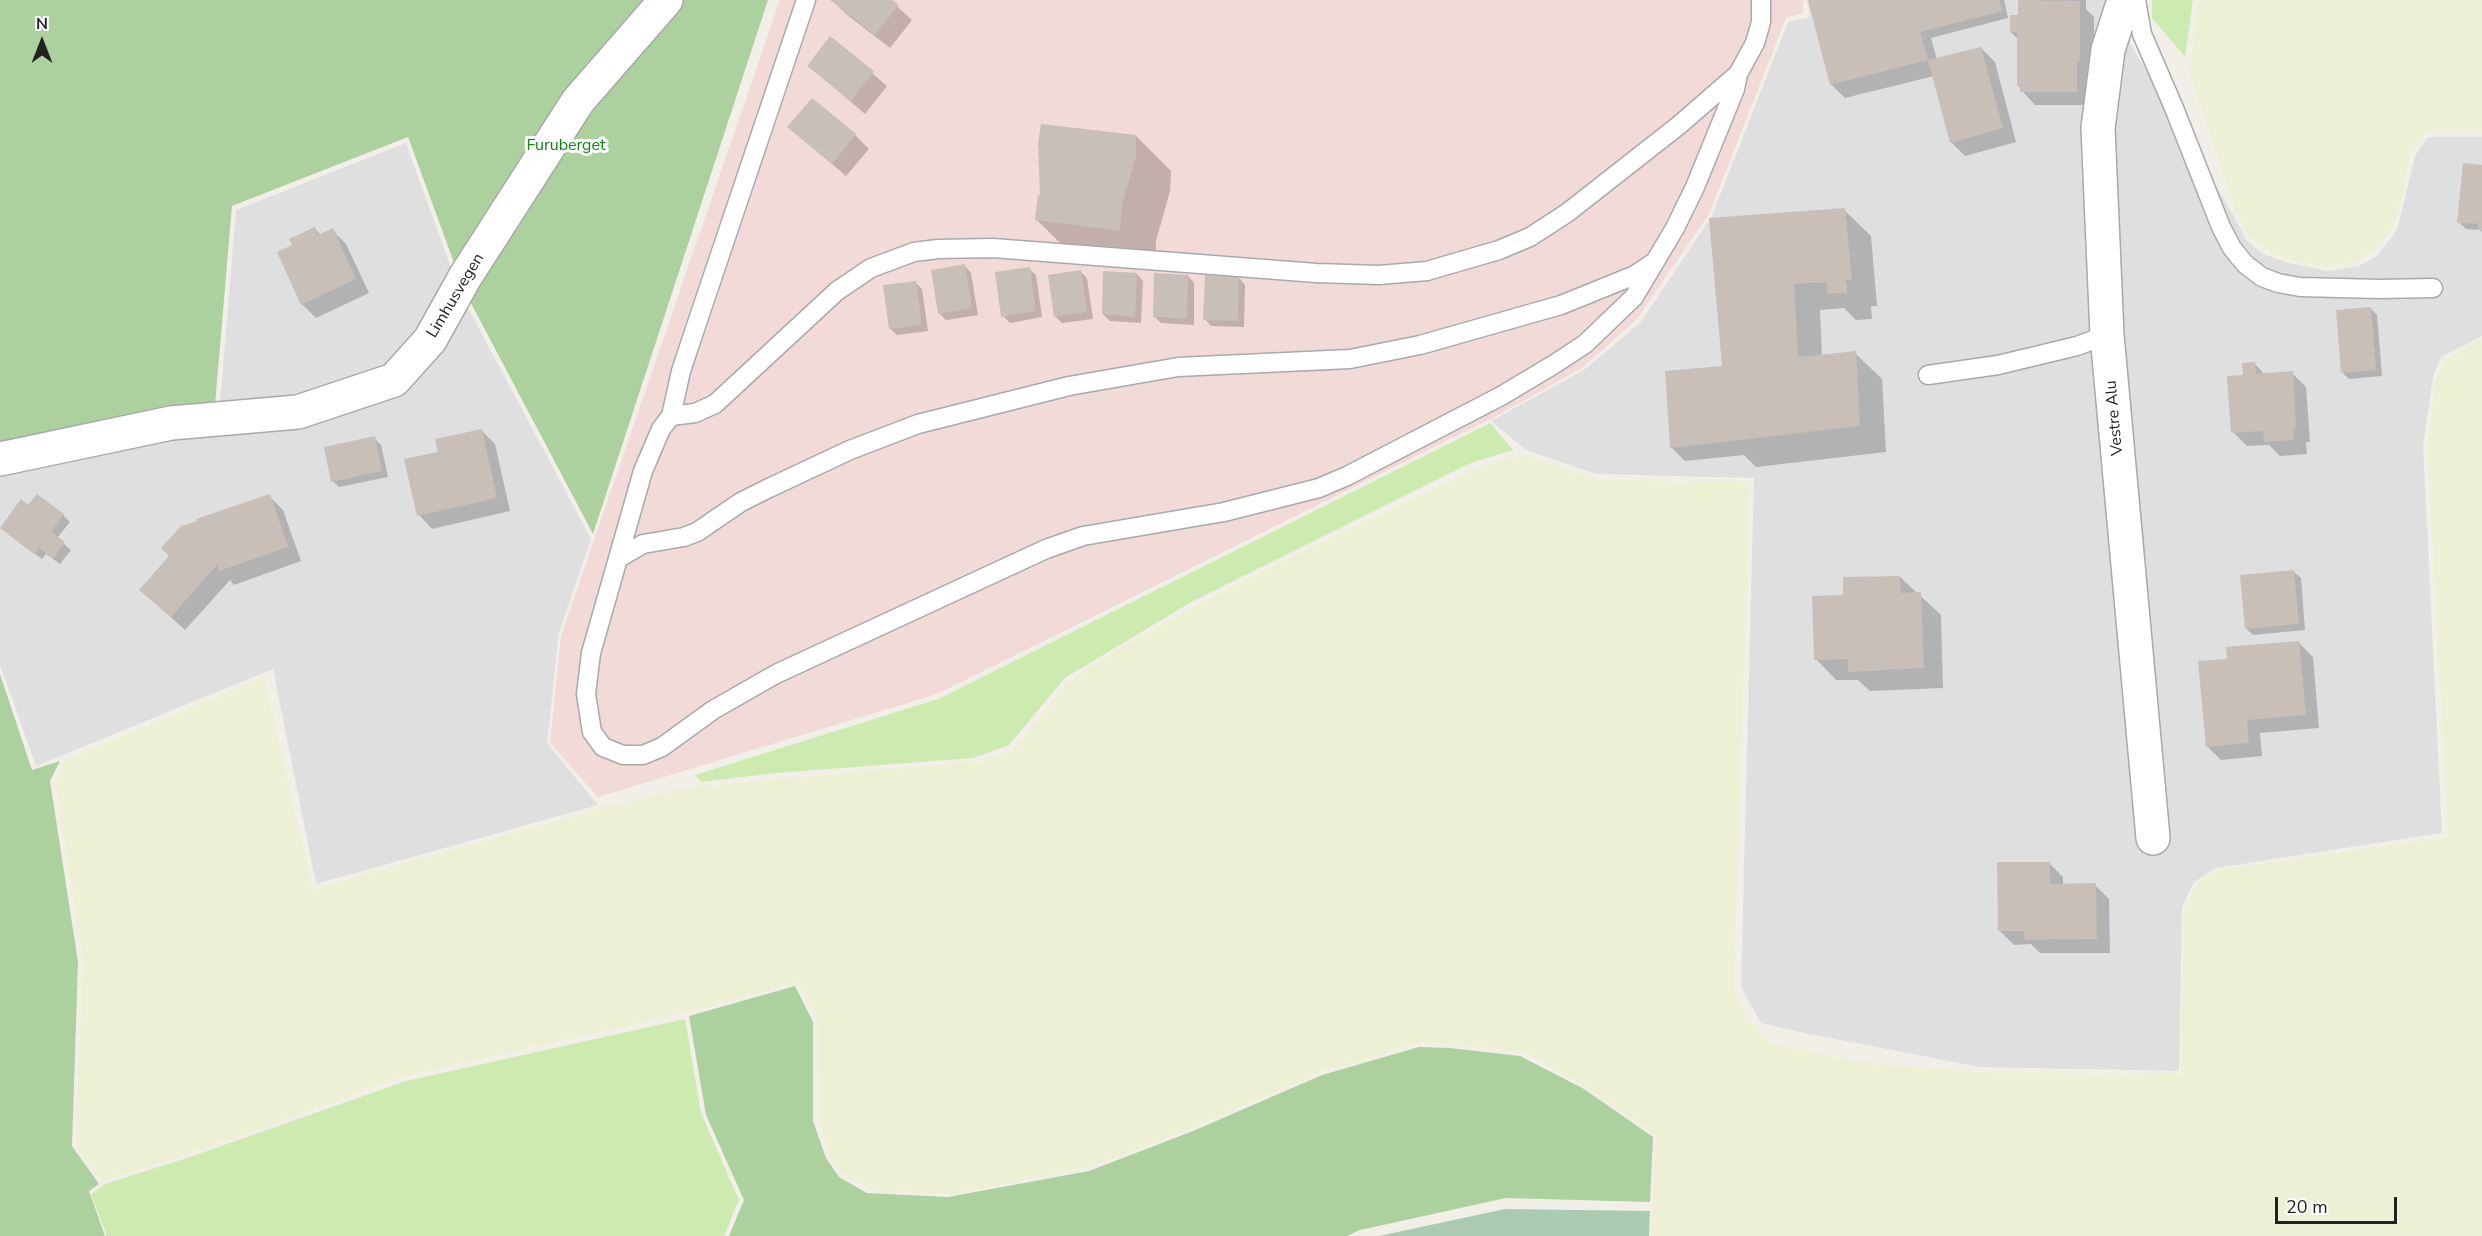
<!DOCTYPE html>
<html>
<head>
<meta charset="utf-8">
<style>
  body { margin:0 }
  #map { position:relative; width:2482px; height:1236px; overflow:hidden; background:#f2efe9; font-family:"Nunito Sans",sans-serif }
  canvas { display:block }
  .north { position:absolute; left:12px; top:12px; width:60px; height:60px; -webkit-text-stroke:4px #fff; paint-order:stroke; rotate:0deg; font-size:16px; font-weight:700; line-height:24px; text-align:center; color:#222 }
  .north::after { content:''; display:block; margin:auto; width:21px; height:27px; background:#222; clip-path:polygon(50% 0,100% 100%,50% 72%,0 100%) }
  .scale { position:absolute; left:2275px; top:1197px; width:122px; height:27px; box-sizing:border-box; border:3px solid #222; border-top:0; padding-left:8px; font-size:18px; line-height:21px; white-space:nowrap; color:#222; -webkit-text-stroke:4px #fff; paint-order:stroke }
</style>
</head>
<body>
<div id="map">
<canvas width="2482" height="1236"></canvas>
<div class="north">N</div>
<div class="scale">20 m</div>
</div>
<script>
const c = document.querySelector('canvas').getContext('2d');
c.lineJoin = 'round';
function fill(path, color) { c.fillStyle = color; c.fill(path, 'evenodd'); }
const toPath = rows => new Path2D(rows.map(r => 'M' + r).join(''));
function trace(path, color, width, dash) { c.strokeStyle = color; c.lineWidth = width; c.lineCap = dash ? 'butt' : 'round'; c.setLineDash(dash || []); c.stroke(path); }
function write(font, color, halo, rows, align = 'center') {
  c.font = font + ' "Nunito Sans",sans-serif'; c.lineWidth = 6; c.setLineDash([]); c.textBaseline = 'middle'; c.strokeStyle = halo; c.fillStyle = color; for (const [text, x, y, turn = 0] of rows) {
    c.save(); c.translate(x, y); c.rotate((+turn || 0) * Math.PI / 180); c.textAlign = isNaN(turn) ? turn : align; if (halo) c.strokeText(text, 0, 0); c.fillText(text, 0, 0); c.restore();
  }
}
const residential = toPath([
  [1807,0,2136,0,2126,37,2231,211,2246,240,2263,254,2289,263,2327,271,2359,266,2378,255,2397,230,2415,156,2428,137,2482,137,2482,336,2441,357,2433,377,2423,446,2442,833,2216,868,2194,882,2182,907,2179,1071,1980,1067,1804,1033,1761,1023,1741,987,1754,478,1596,474,1526,450,1491,421,1584,370,1640,323,1712,216,1788,22,1810,17],
  [406,143,460,293,591,539,559,632,547,743,598,805,316,884,273,669,36,766,0,665,0,464,218,429,236,210]
]);
const commercial = toPath([
  [780,0,1803,0,1803,13,1786,18,1709,214,1637,319,1582,368,1495,417,937,694,598,797,550,743,561,636]
]);
const farmland = toPath([
  [2199,0,2482,0,2482,132,2427,132,2410,154,2402,198,2393,227,2375,250,2357,262,2327,266,2293,261,2266,250,2248,235,2235,211,2189,73],
  [2482,340,2482,1236,1651,1236,1656,1135,1586,1087,1523,1052,1450,1043,1418,1043,1319,1073,1183,1132,1087,1168,954,1194,871,1190,845,1175,830,1160,819,1121,818,1021,796,982,705,1008,402,1077,208,1148,101,1181,75,1146,83,960,55,782,65,760,264,677,313,889,616,804,700,786,980,761,1014,749,1068,682,1117,649,1239,582,1474,469,1523,454,1593,479,1750,482,1734,989,1745,1016,1771,1043,1876,1065,1978,1072,2181,1073,2184,908,2197,883,2218,870,2448,837,2427,446,2435,380,2445,359]
]);
const grass = toPath([
  [2152,0,2193,0,2185,57,2152,18],
  [1490,423,1513,450,1471,463,1193,601,1065,678,1009,745,973,758,777,773,701,782,695,775,938,699],
  [685,1019,701,1113,739,1200,724,1236,107,1236,91,1194,105,1184,193,1156,406,1081]
]);
const forest = toPath([
  [0,0,768,0,593,534,464,290,408,137,232,206,215,405,0,456],
  [0,674,32,770,60,761,50,781,78,962,72,1146,99,1184,89,1191,105,1236,0,1236],
  [795,986,813,1022,813,1121,826,1158,839,1177,867,1193,948,1197,1089,1171,1193,1131,1322,1075,1419,1047,1450,1048,1520,1056,1584,1089,1653,1137,1650,1202,1506,1198,1360,1230,1347,1236,729,1236,744,1200,706,1115,689,1016]
]);
const cemetery = toPath([
  [1505,1209,1650,1211,1649,1236,1379,1236]
]);
const shadow = toPath([
  [832,0,890,0,912,20,890,48,846,14],
  [1810,0,2004,0,2008,18,1931,38,1937,60,1981,48,1995,62,2016,142,1965,156,1951,142,1934,76,1845,98,1831,84],
  [2019,0,2086,0,2086,9,2094,17,2094,74,2091,105,2035,105,2022,91,2018,85,2018,39,2011,32,2019,16],
  [831,38,887,86,865,114,809,66],
  [789,127,855,135,869,149,846,176],
  [1136,136,1171,171,1170,191,1156,241,1155,265,1072,255,1037,220],
  [2482,167,2482,232,2480,230,2466,229,2459,222],
  [1844,210,1871,236,1877,306,1871,306,1872,319,1856,320,1844,308,1820,310,1822,356,1855,353,1882,379,1886,452,1756,467,1744,455,1685,461,1671,447,1724,367],
  [315,229,321,235,332,230,346,244,369,293,316,318,302,304],
  [965,266,971,273,978,315,946,320,939,313],
  [1029,269,1036,275,1042,317,1010,323,1003,316],
  [1080,271,1087,278,1093,319,1062,323,1055,316],
  [1137,274,1143,281,1141,323,1110,321,1103,314],
  [1188,276,1194,283,1194,325,1161,323,1155,317],
  [1239,278,1245,285,1244,327,1211,326,1205,319],
  [915,282,922,289,928,331,897,335,890,328],
  [2371,309,2377,315,2382,376,2349,379,2343,373],
  [2255,364,2265,375,2292,373,2306,387,2310,442,2306,442,2307,454,2280,456,2269,445,2247,446,2233,432,2244,377],
  [481,430,495,444,510,511,432,529,419,515,440,453],
  [374,438,381,445,388,477,339,487,333,481],
  [269,496,283,510,301,561,234,585,230,580,185,630,141,590],
  [29,507,63,515,70,522,57,538,71,550,60,564,46,554,42,559,8,534],
  [2294,572,2301,578,2305,630,2253,635,2246,628],
  [1900,577,1941,615,1943,688,1870,691,1858,680,1836,680,1816,659,1845,597],
  [2299,643,2313,657,2319,728,2260,733,2262,756,2221,760,2207,746,2228,660],
  [2049,863,2063,877,2063,885,2095,885,2109,899,2110,953,2040,953,2031,944,2014,945,2000,931]
]);
const building = toPath([
  [830,0,892,0,899,5,875,35],
  [1808,0,1999,0,2003,11,1920,32,1928,60,1830,85],
  [2018,0,2080,1,2080,61,2077,61,2077,92,2020,92,2020,86,2017,86,2017,32,2010,32,2010,15,2018,15],
  [830,36,874,71,851,101,807,66],
  [1981,47,2003,128,1950,143,1928,60],
  [812,98,856,134,832,164,787,127],
  [1041,124,1136,135,1136,156,1122,206,1120,231,1035,220,1038,195,1040,195,1038,144],
  [2463,163,2482,165,2482,230,2478,230,2478,224,2457,223],
  [1845,208,1852,280,1846,280,1847,293,1828,294,1826,282,1794,284,1798,357,1856,351,1860,426,1670,448,1665,371,1722,366,1709,218],
  [315,227,318,235,333,228,356,279,301,305,277,252,292,245,289,239],
  [965,264,972,308,938,314,931,270],
  [1030,267,1036,311,1001,317,995,272],
  [1081,270,1087,312,1054,317,1048,275],
  [1103,271,1137,273,1135,317,1102,314],
  [1154,273,1188,275,1187,319,1153,317],
  [1205,275,1239,277,1238,321,1203,320],
  [916,281,922,325,889,329,883,285],
  [2371,307,2376,370,2341,373,2336,310],
  [2255,362,2256,374,2293,371,2296,428,2293,429,2294,440,2264,442,2263,431,2231,433,2227,376,2243,375,2242,363],
  [482,429,497,498,417,516,404,459,438,452,435,439],
  [375,436,382,471,331,482,324,447],
  [37,494,64,514,51,532,65,542,53,559,39,548,34,554,0,528,21,499,28,505],
  [270,494,288,547,219,571,217,565,171,617,139,590,169,556,161,548,181,526,197,521,196,519],
  [2294,570,2299,624,2245,629,2240,575],
  [1900,576,1901,593,1921,592,1924,668,1848,672,1848,659,1814,660,1812,596,1843,595,1843,577],
  [2299,641,2306,715,2247,720,2249,743,2206,747,2198,661,2227,659,2226,647],
  [1997,862,2050,862,2050,884,2096,883,2097,939,2025,940,2024,931,1998,931]
]);
const service = toPath([
  [806,0,697,323,681,371,671,416,661,429,643,471,591,653,586,694,592,732,603,747,623,755,643,755,662,747,713,710,776,674,1046,549,1083,536,1224,512,1319,488,1347,476,1501,396,1553,365,1585,344,1634,297,1675,228,1695,187,1735,89,1738,74],
  [2136,0,2142,34,2174,108,2221,227,2232,248,2245,264,2262,277,2278,283,2300,287,2380,289,2433,288],
  [1928,375,1998,365,2077,346,2107,335],
  [671,416,695,413,715,404,837,291,871,268,914,252,938,249,993,248,1316,273,1379,275,1427,271,1499,250,1530,237,1567,213,1678,126,1738,74,1755,43,1761,22,1761,0],
  [619,558,643,544,684,537,697,532,741,502,769,488,850,450,918,424,1069,386,1178,367,1350,359,1420,345,1561,305,1635,275,1653,263]
]);
const minor = toPath([
  [2124,0,2108,50,2098,128,2107,335,2153,838],
  [0,459,171,423,298,412,394,380,430,340,465,277,578,101,666,0]
]);
const parkNames = [
  ["Furuberget",566,146]
];
const streetNames = [
  ["Limhusvegen",456,296,-59],
  ["Vestre Alu",2115,418,-95]
];
fill(residential, '#e0dfdf');
fill(commercial, '#f2dad9');
fill(farmland, '#eef0d5');
fill(grass, '#cdebb0');
fill(forest, '#add19e');
fill(cemetery, '#aacbaf');
fill(shadow, '#0003');
fill(building, '#c7bfb8');
trace(service, '#a9a9a9', 21);
trace(minor, '#a9a9a9', 36);
trace(service, '#fff', 18);
trace(minor, '#fff', 33);
write('16px', '#0c8416', '#fff', parkNames);
write('16px', '#222', '#fff', streetNames);
</script>
</body>
</html>
